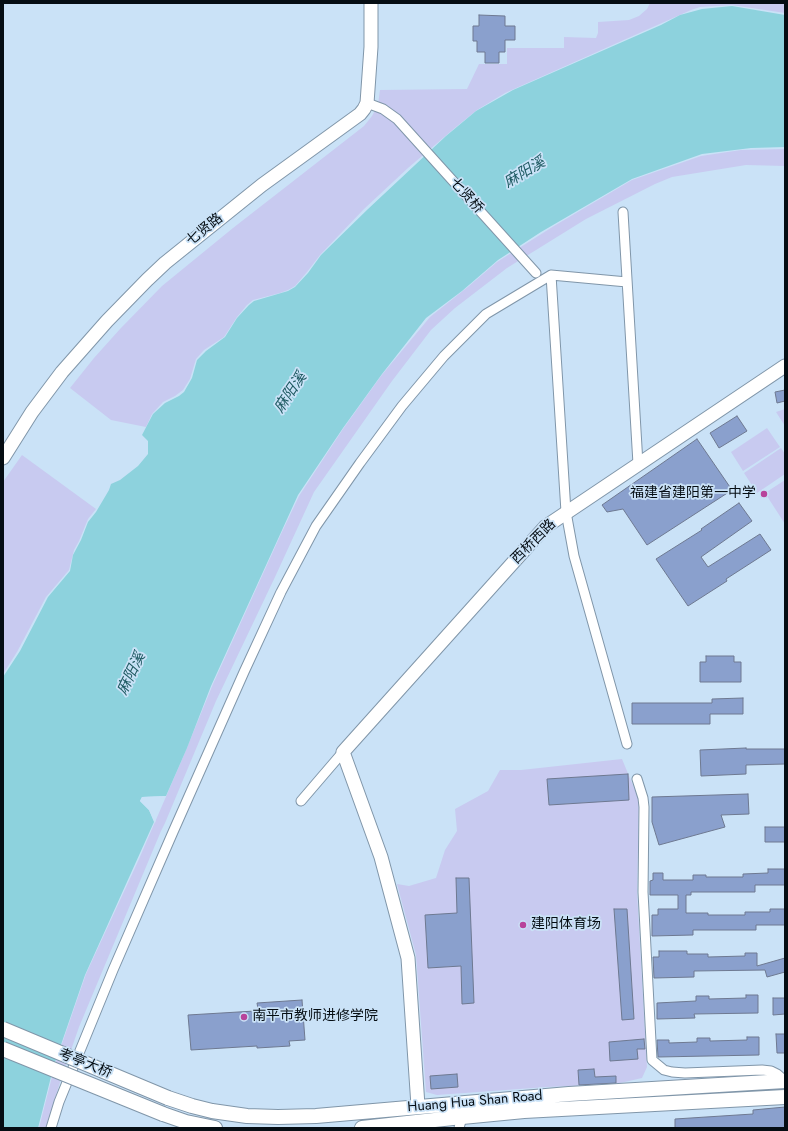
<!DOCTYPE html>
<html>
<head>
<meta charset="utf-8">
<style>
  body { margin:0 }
  #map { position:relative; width:788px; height:1131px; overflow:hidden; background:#cae2f7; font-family:Jost,sans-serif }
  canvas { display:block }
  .frame { position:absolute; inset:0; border:4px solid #050d13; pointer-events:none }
</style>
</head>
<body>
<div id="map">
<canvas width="788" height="1131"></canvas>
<div class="frame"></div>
</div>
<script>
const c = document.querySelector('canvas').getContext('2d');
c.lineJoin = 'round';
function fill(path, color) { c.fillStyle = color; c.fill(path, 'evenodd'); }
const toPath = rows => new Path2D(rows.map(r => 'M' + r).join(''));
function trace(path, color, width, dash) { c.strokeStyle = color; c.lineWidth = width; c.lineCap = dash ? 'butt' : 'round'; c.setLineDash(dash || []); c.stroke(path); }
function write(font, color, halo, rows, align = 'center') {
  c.font = font + ' Jost,"Noto Sans SC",sans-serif'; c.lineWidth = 3.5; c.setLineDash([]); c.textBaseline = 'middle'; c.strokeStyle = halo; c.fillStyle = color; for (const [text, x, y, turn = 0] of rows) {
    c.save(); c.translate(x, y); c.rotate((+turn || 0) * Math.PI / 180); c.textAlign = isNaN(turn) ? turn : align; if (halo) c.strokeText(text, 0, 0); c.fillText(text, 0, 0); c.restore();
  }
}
const green = toPath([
  [650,3,785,3,785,13,732,5,700,7,691,10,505,93,477,110,456,127,408,168,364,209,320,255,307,272,295,286,288,290,280,293,253,300,247,305,237,317,224,337,204,350,196,359,190,379,183,390,175,396,163,402,152,414,146,427,111,420,70,388,94,358,120,329,162,286,233,228,364,126,372,116,378,105,380,90,467,89,479,64,507,64,507,48,564,48,564,37,596,38,598,33,598,22,629,20,639,16,647,9],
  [785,149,785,166,746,165,672,177,655,184,586,219,507,268,455,308,431,330,392,381,314,492,275,577,216,701,165,823,161,831,79,1027,61,1079,46,1128,39,1128,56,1061,86,974,139,859,184,755,213,684,281,534,299,496,343,429,381,376,430,317,469,286,497,262,554,226,632,180,701,156,741,150],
  [785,409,785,426,776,412],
  [767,428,780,447,743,471,731,452],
  [781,448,785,454,785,474,757,493,744,473],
  [22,455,96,509,88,519,79,541,74,550,69,570,46,597,17,652,3,674,3,482],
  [785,480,785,524,765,493],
  [622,759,639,800,637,892,647,1067,642,1078,616,1084,547,1087,437,1095,426,1092,416,955,397,884,409,886,436,878,445,850,457,831,455,809,488,791,500,770,521,770]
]);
const water = toPath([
  [732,6,785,15,785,147,751,148,702,154,632,179,541,232,498,260,462,291,426,318,382,374,343,428,298,495,211,686,187,748,166,796,142,797,140,801,149,810,154,822,85,975,54,1065,38,1128,3,1128,3,677,20,651,48,597,70,571,73,555,81,540,88,522,96,512,109,490,111,484,120,480,138,466,148,454,148,441,142,435,153,414,165,403,179,396,184,392,192,378,197,360,206,351,225,337,237,318,249,305,254,301,288,291,295,287,308,273,321,255,368,209,446,136,476,111,513,90,661,25,680,15,702,9]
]);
const pier = toPath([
  [166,796,165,798,144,799,143,801,151,809,156,820,155,823,149,810,140,801,142,797]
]);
const building = toPath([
  [479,15,505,16,505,26,515,26,515,40,505,40,505,52,499,52,499,63,485,63,485,52,477,52,477,41,473,41,473,26,479,26,479,15],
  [785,390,785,401,777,403,775,392,785,390],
  [737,416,747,431,719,448,710,433,737,416],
  [697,439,732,490,647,545,623,509,607,512,602,505,697,439],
  [739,503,752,521,701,557,708,567,760,534,771,550,726,579,727,581,688,606,656,559,702,530,701,529,739,503],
  [706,656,734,656,734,662,741,662,741,682,700,682,700,662,706,662,706,656],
  [743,698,743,714,710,714,710,724,632,724,632,703,712,703,712,699,743,698],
  [746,748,746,749,785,749,785,764,746,765,746,774,701,776,700,750,746,748],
  [628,774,629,800,549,805,547,779,628,774],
  [748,794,749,814,721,815,725,827,659,845,652,822,652,797,748,794],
  [765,827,785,827,785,842,765,842,765,827],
  [768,869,785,869,785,885,755,885,755,892,691,892,691,895,686,895,686,913,708,913,708,915,745,915,745,912,770,912,770,909,785,909,785,925,756,925,756,930,693,930,693,935,652,936,652,915,658,915,658,909,678,909,678,895,650,895,650,881,653,880,653,873,663,873,663,880,693,880,693,875,706,875,706,877,743,877,743,874,768,873,768,869],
  [456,878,469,878,474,1003,462,1004,461,966,428,968,425,915,457,913,456,878],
  [614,909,627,909,634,1019,622,1020,614,909],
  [659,951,687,951,687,954,708,954,708,957,745,956,745,953,757,953,757,966,785,958,785,972,767,977,765,970,694,971,694,977,654,978,653,957,659,957,659,951],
  [746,995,758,995,758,1013,694,1014,695,1018,657,1019,657,1003,696,1001,696,996,709,996,709,999,746,998,746,995],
  [773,998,785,998,785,1014,773,1015,773,998],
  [302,1000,305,1040,289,1041,290,1046,257,1048,257,1046,191,1050,188,1015,255,1011,255,1009,258,1009,257,1003,302,1000],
  [776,1034,785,1034,785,1053,777,1053,776,1034],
  [747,1037,759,1037,759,1055,658,1057,657,1040,669,1040,669,1043,697,1042,697,1038,710,1038,710,1041,747,1040,747,1037],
  [644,1039,645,1049,637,1049,638,1059,610,1061,609,1042,644,1039],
  [594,1069,595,1077,616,1076,616,1083,579,1085,578,1070,594,1069],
  [457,1074,458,1087,431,1089,430,1076,457,1074],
  [785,1107,785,1128,675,1128,675,1119,753,1114,753,1110,785,1107]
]);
const street = toPath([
  [367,103,383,109,397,119,536,273],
  [623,212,638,464],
  [551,275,566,512,574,556,627,744],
  [637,779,643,798,644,807,643,892,652,1060,664,1070,672,1072,685,1073,762,1070,771,1071,777,1074,785,1081],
  [301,801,343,752],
  [51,1128,59,1102,113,970,173,832,244,672,281,592,316,526,360,463,402,406,444,356,486,314,551,275,627,282],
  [459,1128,462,1117]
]);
const secondary = toPath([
  [3,458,32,412,62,372,107,321,147,280,165,263,262,185,360,114,364,109,367,103,371,47,371,3],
  [418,1106,408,958,381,857,343,752,545,527,785,366]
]);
const primary = toPath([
  [168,1098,192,1106,212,1111,247,1116,278,1117,316,1116,569,1094,785,1081],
  [163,1114,186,1122,215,1128],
  [362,1128,462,1117,524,1111,785,1097]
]);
const primaryBridge = toPath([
  [3,1029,168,1098],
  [3,1049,163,1114]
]);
const markers = [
  [764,494,4,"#b8439b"],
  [523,925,4,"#b8439b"],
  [244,1017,4,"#b8439b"]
];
const streetNames = [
  ["七贤桥",466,196,48],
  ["七贤路",205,230,-39],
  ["西桥西路",534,542,-45],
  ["考亭大桥",85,1064,22],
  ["Huang Hua Shan Road",475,1102,-5]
];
const poiNames = [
  ["福建省建阳第一中学",756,494,"right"],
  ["建阳体育场",531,925],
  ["南平市教师进修学院",252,1017]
];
const waterNames = [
  ["麻阳溪",525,173,-31],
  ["麻阳溪",291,393,-56],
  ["麻阳溪",132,674,-64]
];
fill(green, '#c8caf0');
fill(water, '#8dd2dd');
fill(pier, '#cae2f7');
fill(building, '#8aa0cd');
trace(building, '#6e7991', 1);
trace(street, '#8096a9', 11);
trace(secondary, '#8096a9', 15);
trace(primary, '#8096a9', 16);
trace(street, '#fff', 9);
trace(secondary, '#fff', 13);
trace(primary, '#fff', 14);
trace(primaryBridge, '#8096a9', 16, []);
trace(primaryBridge, '#fff', 14);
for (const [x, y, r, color] of markers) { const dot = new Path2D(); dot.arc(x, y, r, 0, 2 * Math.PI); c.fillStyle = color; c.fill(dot); trace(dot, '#cae2f7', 1.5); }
write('14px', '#050d13', '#cae2f7', streetNames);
write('14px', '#050d13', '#cae2f7', poiNames, 'left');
write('italic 15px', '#205b63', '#cae2f7', waterNames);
</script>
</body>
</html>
